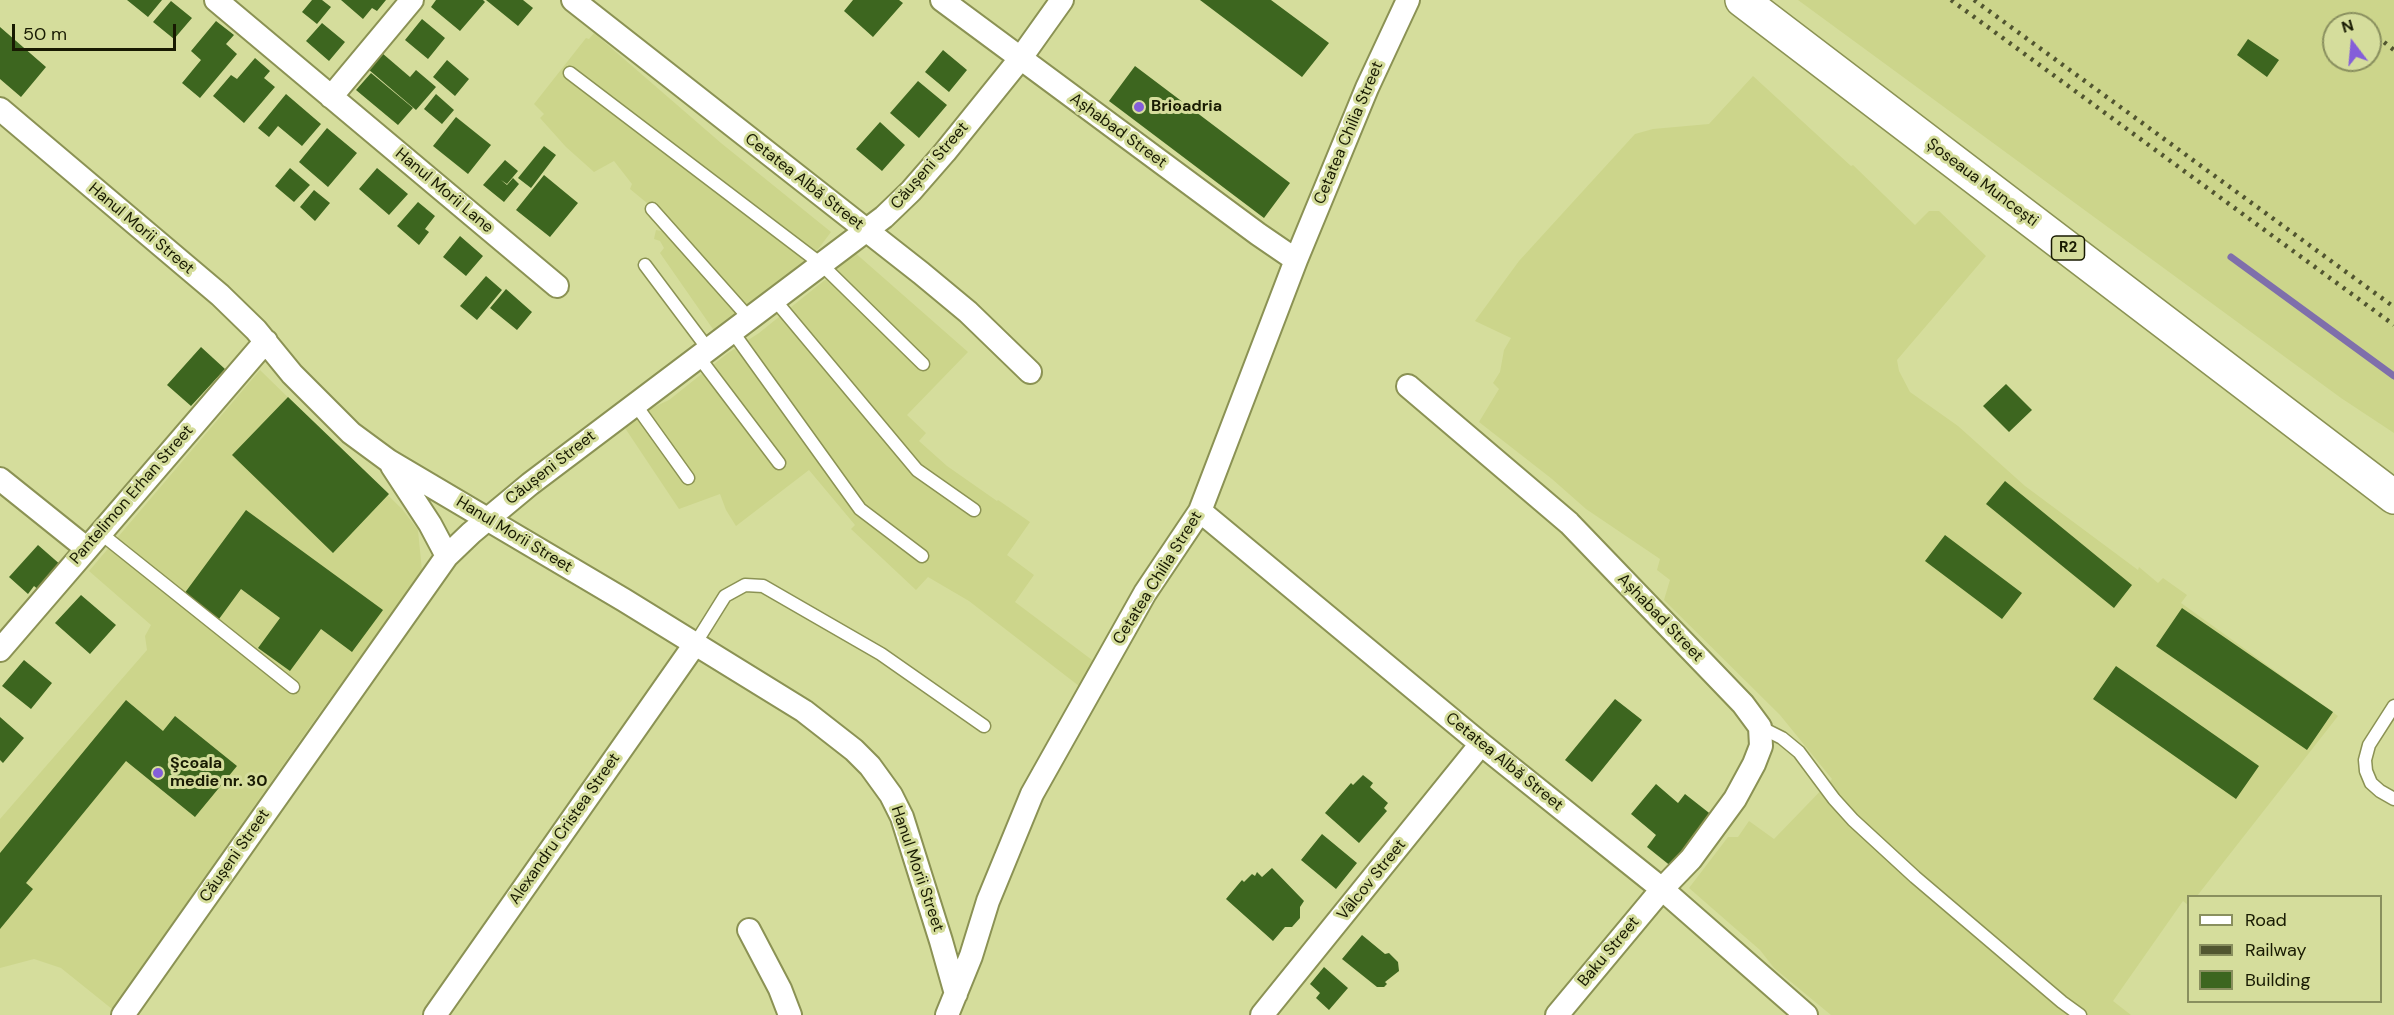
<!DOCTYPE html>
<html>
<head>
<meta charset="utf-8">
<style>
  body { margin:0 }
  #map { position:relative; width:2394px; height:1015px; overflow:hidden; background:#d5dd9c; font-family:"DM Sans",sans-serif }
  canvas { display:block }
  .legend { position:absolute; left:2187px; top:895px; width:195px; height:108px; box-sizing:border-box; background:#d5dd9c; border:2px solid #898f5e; margin:0; padding:8px 10px; list-style:none; font-size:18px; color:#181a02 }
  .legend li { display:flex; align-items:center; gap:12px; height:30px }
  .legend b { width:30px; border:2px solid #898f5e }
  .north { position:absolute; left:2322px; top:12px; width:60px; height:60px; box-sizing:border-box; background:#d5dd9c; border:2px solid #898f5e; border-radius:50%; rotate:344deg; font-size:16px; font-weight:700; line-height:24px; text-align:center; color:#181a02 }
  .north::after { content:''; display:block; margin:auto; width:21px; height:27px; background:#845ed9; clip-path:polygon(50% 0,100% 100%,50% 72%,0 100%) }
  .scale { position:absolute; left:12px; top:24px; width:164px; height:27px; box-sizing:border-box; border:3px solid #181a02; border-top:0; padding-left:8px; font-size:18px; line-height:21px; white-space:nowrap; color:#181a02; -webkit-text-stroke:4px #d5dd9c; paint-order:stroke }
</style>
</head>
<body>
<div id="map">
<canvas width="2394" height="1015"></canvas>
<ul class="legend">
<li><b style="height:8px;background:#fff"></b>Road</li>
<li><b style="height:8px;background:#515530"></b>Railway</li>
<li><b style="height:16px;background:#3d661f"></b>Building</li>
</ul>
<div class="north">N</div>
<div class="scale">50 m</div>
</div>
<script>
const c = document.querySelector('canvas').getContext('2d');
c.lineJoin = 'round';
function fill(path, color) { c.fillStyle = color; c.fill(path, 'evenodd'); }
const toPath = rows => new Path2D(rows.map(r => 'M' + r).join(''));
function trace(path, color, width, dash) { c.strokeStyle = color; c.lineWidth = width; c.lineCap = dash ? 'butt' : 'round'; c.setLineDash(dash || []); c.stroke(path); }
function write(font, color, halo, rows, align = 'center') {
  c.font = font + ' "DM Sans",sans-serif'; c.lineWidth = 6; c.setLineDash([]); c.textBaseline = 'middle'; c.strokeStyle = halo; c.fillStyle = color; for (const [text, x, y, turn = 0] of rows) {
    c.save(); c.translate(x, y); c.rotate((+turn || 0) * Math.PI / 180); c.textAlign = isNaN(turn) ? turn : align; if (halo) c.strokeText(text, 0, 0); c.fillText(text, 0, 0); c.restore();
  }
}
const built = toPath([
  [1798,0,2394,0,2394,433,2341,398],
  [2334,24,2370,24,2370,60,2334,60],
  [594,33,721,143,831,232,819,248,785,282,715,332,660,253,664,248,660,241,654,239,656,230,671,233,647,203,630,189,632,184,614,161,594,172,566,147,540,118,544,114,534,104,586,38,589,39],
  [1753,76,1851,166,1853,165,1915,225,1929,211,1939,211,1986,256,1897,360,1899,371,1910,392,1958,426,2025,486,2138,570,2139,567,2158,583,2163,578,2187,595,2181,603,2338,716,2197,896,2188,896,2188,905,2183,901,2113,1001,2131,1015,1831,1015,1774,968,1760,950,1689,888,1728,837,1738,837,1749,821,1774,839,1832,779,1780,715,1664,600,1670,580,1657,570,1660,559,1586,509,1552,479,1479,422,1499,389,1493,383,1500,372,1504,350,1511,338,1475,321,1519,261,1635,134,1653,129,1709,124],
  [853,251,968,352,907,415,926,433,919,441,947,466,997,501,998,500,1030,522,1007,555,1034,575,1015,602,1096,663,1079,686,969,601,928,577,916,590,851,529,855,525,809,470,736,526,726,510,720,494,679,509,623,425,641,413,669,400,728,353,759,333,826,279],
  [260,370,402,509,418,530,422,571,311,725,112,1009,61,968,34,959,0,968,0,819,147,650,145,636,151,625,89,571]
]);
const stream = toPath([
  [2231,257,2394,376]
]);
const building = toPath([
  [127,0,162,0,148,17],
  [312,0,322,0,331,7,317,24,302,12],
  [341,0,386,0,377,11,372,8,363,19],
  [436,0,483,0,485,2,460,31,431,7],
  [486,0,523,0,533,8,518,26],
  [853,0,899,0,903,3,873,37,844,11],
  [1200,0,1271,0,1329,43,1302,77],
  [171,1,192,18,174,39,153,22],
  [422,19,445,38,428,59,405,40],
  [216,21,234,35,226,44,237,54,200,98,182,83,201,60,191,51],
  [322,23,345,42,329,61,306,41],
  [0,27,46,67,21,97,0,79],
  [2248,39,2279,60,2267,77,2237,55],
  [943,50,967,70,949,92,925,72],
  [382,53,410,77,416,70,436,87,416,110,368,69],
  [255,58,270,71,264,78,275,87,244,123,213,96,231,75,237,79],
  [447,60,469,79,455,96,433,77],
  [1135,66,1290,183,1264,218,1109,101],
  [371,73,413,108,398,125,356,90],
  [918,81,947,105,919,138,890,113],
  [286,94,321,124,302,146,278,126,269,137,258,128],
  [436,94,454,110,442,124,424,109],
  [456,117,491,145,468,174,433,146],
  [880,122,905,145,882,171,856,149],
  [327,128,357,153,328,187,299,162],
  [544,146,556,155,531,188,518,178],
  [505,160,518,171,507,184,501,180,507,185,513,178,519,184,504,202,483,185],
  [290,168,310,185,294,202,275,186],
  [377,168,408,194,389,215,359,189],
  [544,175,578,203,550,237,516,210],
  [314,190,330,203,315,221,300,207],
  [418,202,435,216,425,229,429,232,419,245,397,226],
  [460,236,483,256,466,276,443,257],
  [486,276,502,290,477,320,460,306],
  [506,289,532,312,517,330,490,308],
  [201,347,225,369,191,406,167,385],
  [2006,384,2032,410,2009,432,1983,406],
  [288,397,389,494,333,553,232,455],
  [2005,481,2132,585,2114,608,1986,504],
  [246,510,383,610,352,652,321,629,290,671,258,648,280,618,241,589,219,619,184,594],
  [1945,535,2022,593,2002,619,1925,561],
  [38,545,62,566,40,591,34,586,28,594,9,577],
  [81,595,116,625,90,654,55,623],
  [2182,608,2333,712,2307,750,2156,646],
  [24,660,52,683,31,709,2,686],
  [2116,666,2259,766,2236,799,2093,699],
  [1615,699,1642,720,1592,782,1565,760],
  [126,700,163,731,175,716,237,766,195,817,126,761,26,883,33,889,0,929,0,853],
  [0,717,24,738,3,763,0,760],
  [1363,775,1373,783,1370,787,1388,803,1384,808,1387,811,1359,843,1325,813,1351,783,1353,785],
  [1656,784,1678,803,1685,794,1713,816,1672,867,1647,847,1656,835,1631,814],
  [1322,834,1357,863,1336,889,1301,860],
  [1272,868,1304,901,1300,907,1300,918,1292,927,1285,927,1273,941,1226,899,1242,880,1244,882,1252,874,1255,876,1257,872,1262,877],
  [1362,935,1385,954,1389,953,1398,962,1399,971,1385,982,1387,984,1384,987,1377,987,1342,959],
  [1324,967,1348,988,1329,1010,1316,998,1320,993,1310,984]
]);
const service = toPath([
  [570,73,821,264,923,364],
  [652,209,749,318],
  [645,265,708,349],
  [774,299,917,470,974,510],
  [732,331,860,509,922,556],
  [698,356,779,463],
  [635,404,688,478],
  [99,532,293,687],
  [695,644,725,596,745,585,763,586,881,654,984,726],
  [2394,706,2369,745,2365,760,2366,771,2371,783,2380,791,2394,799],
  [1760,727,1782,738,1799,752,1834,799,1853,820,1915,877,2062,1002,2080,1015]
]);
const minor = toPath([
  [216,0,557,286],
  [573,0,921,273,968,312,1030,372],
  [942,0,1258,234,1296,260],
  [331,97,412,0],
  [0,109,220,295,256,330,292,374,351,433,389,461,624,600,804,711,854,750,870,766,891,795,902,817,941,941,956,994],
  [1408,386,1569,523,1743,704,1760,727,1761,746,1754,764,1735,799,1691,859,1662,889,1557,1015],
  [392,466,430,524,447,556],
  [0,479,86,548],
  [1200,511,1481,744,1662,889,1806,1015],
  [0,650,266,341],
  [749,930,780,989,790,1015],
  [123,1015,447,556,471,533,530,484,884,217,911,191,945,152,1020,59,1062,0],
  [435,1015,695,644],
  [947,1015,971,956,988,901,1032,794,1145,593,1200,511,1296,260,1367,88,1408,0],
  [1262,1015,1481,744]
]);
const primary = toPath([
  [1742,0,2394,497]
]);
const rail = toPath([
  [1951,0,2394,325],
  [1974,0,2394,307],
  [2353,17,2361,24],
  [2370,31,2394,50]
]);
const markers = [
  [1139,107,6,"#845ed9"],
  [158,773,6,"#845ed9"]
];
const shields = [
  [2068,248,33]
];
const shieldNames = [
  ["R2",2068,248]
];
const poiNames = [
  ["Brioadria",1151,107],
  ["Şcoala",170,764],
  ["medie nr. 30",170,782]
];
const streetNames = [
  ["Așhabad Street",1118,131,36],
  ["Cetatea Chilia Street",1349,133,-67],
  ["Căușeni Street",930,166,-49],
  ["Cetatea Albă Street",804,182,38],
  ["Șoseaua Muncești",1982,183,37],
  ["Hanul Morii Lane",444,191,40],
  ["Hanul Morii Street",141,229,40],
  ["Căușeni Street",551,468,-38],
  ["Pantelimon Erhan Street",132,495,-49],
  ["Hanul Morii Street",514,535,31],
  ["Cetatea Chilia Street",1158,578,-58],
  ["Așhabad Street",1660,618,46],
  ["Cetatea Albă Street",1504,762,39],
  ["Alexandru Cristea Street",565,829,-55],
  ["Căușeni Street",235,856,-55],
  ["Hanul Morii Street",917,869,71],
  ["Vâlcov Street",1372,880,-51],
  ["Baku Street",1609,952,-50]
];
fill(built, '#ccd58b');
trace(stream, '#7f6fab', 7);
fill(building, '#3d661f');
trace(service, '#8b9254', 15);
trace(minor, '#8b9254', 26);
trace(primary, '#8b9254', 36);
trace(service, '#fff', 12);
trace(minor, '#fff', 22);
trace(primary, '#fff', 33);
trace(rail, '#515530', 4.5, [3, 6]);
for (const [x, y, r, color] of markers) { const dot = new Path2D(); dot.arc(x, y, r, 0, 2 * Math.PI); c.fillStyle = color; c.fill(dot); trace(dot, '#d5dd9c', 2); }
for (const [x, y, w] of shields) { const box = new Path2D(); box.roundRect(x - w / 2, y - 12, w, 24, 4.5); c.fillStyle = '#d5dd9c'; c.fill(box); trace(box, '#181a02', 1.5); }
write('bold 15px', '#181a02', null, shieldNames);
write('bold 16px', '#181a02', '#d5dd9c', poiNames, 'left');
write('16px', '#181a02', '#d5dd9c', streetNames);
</script>
</body>
</html>
